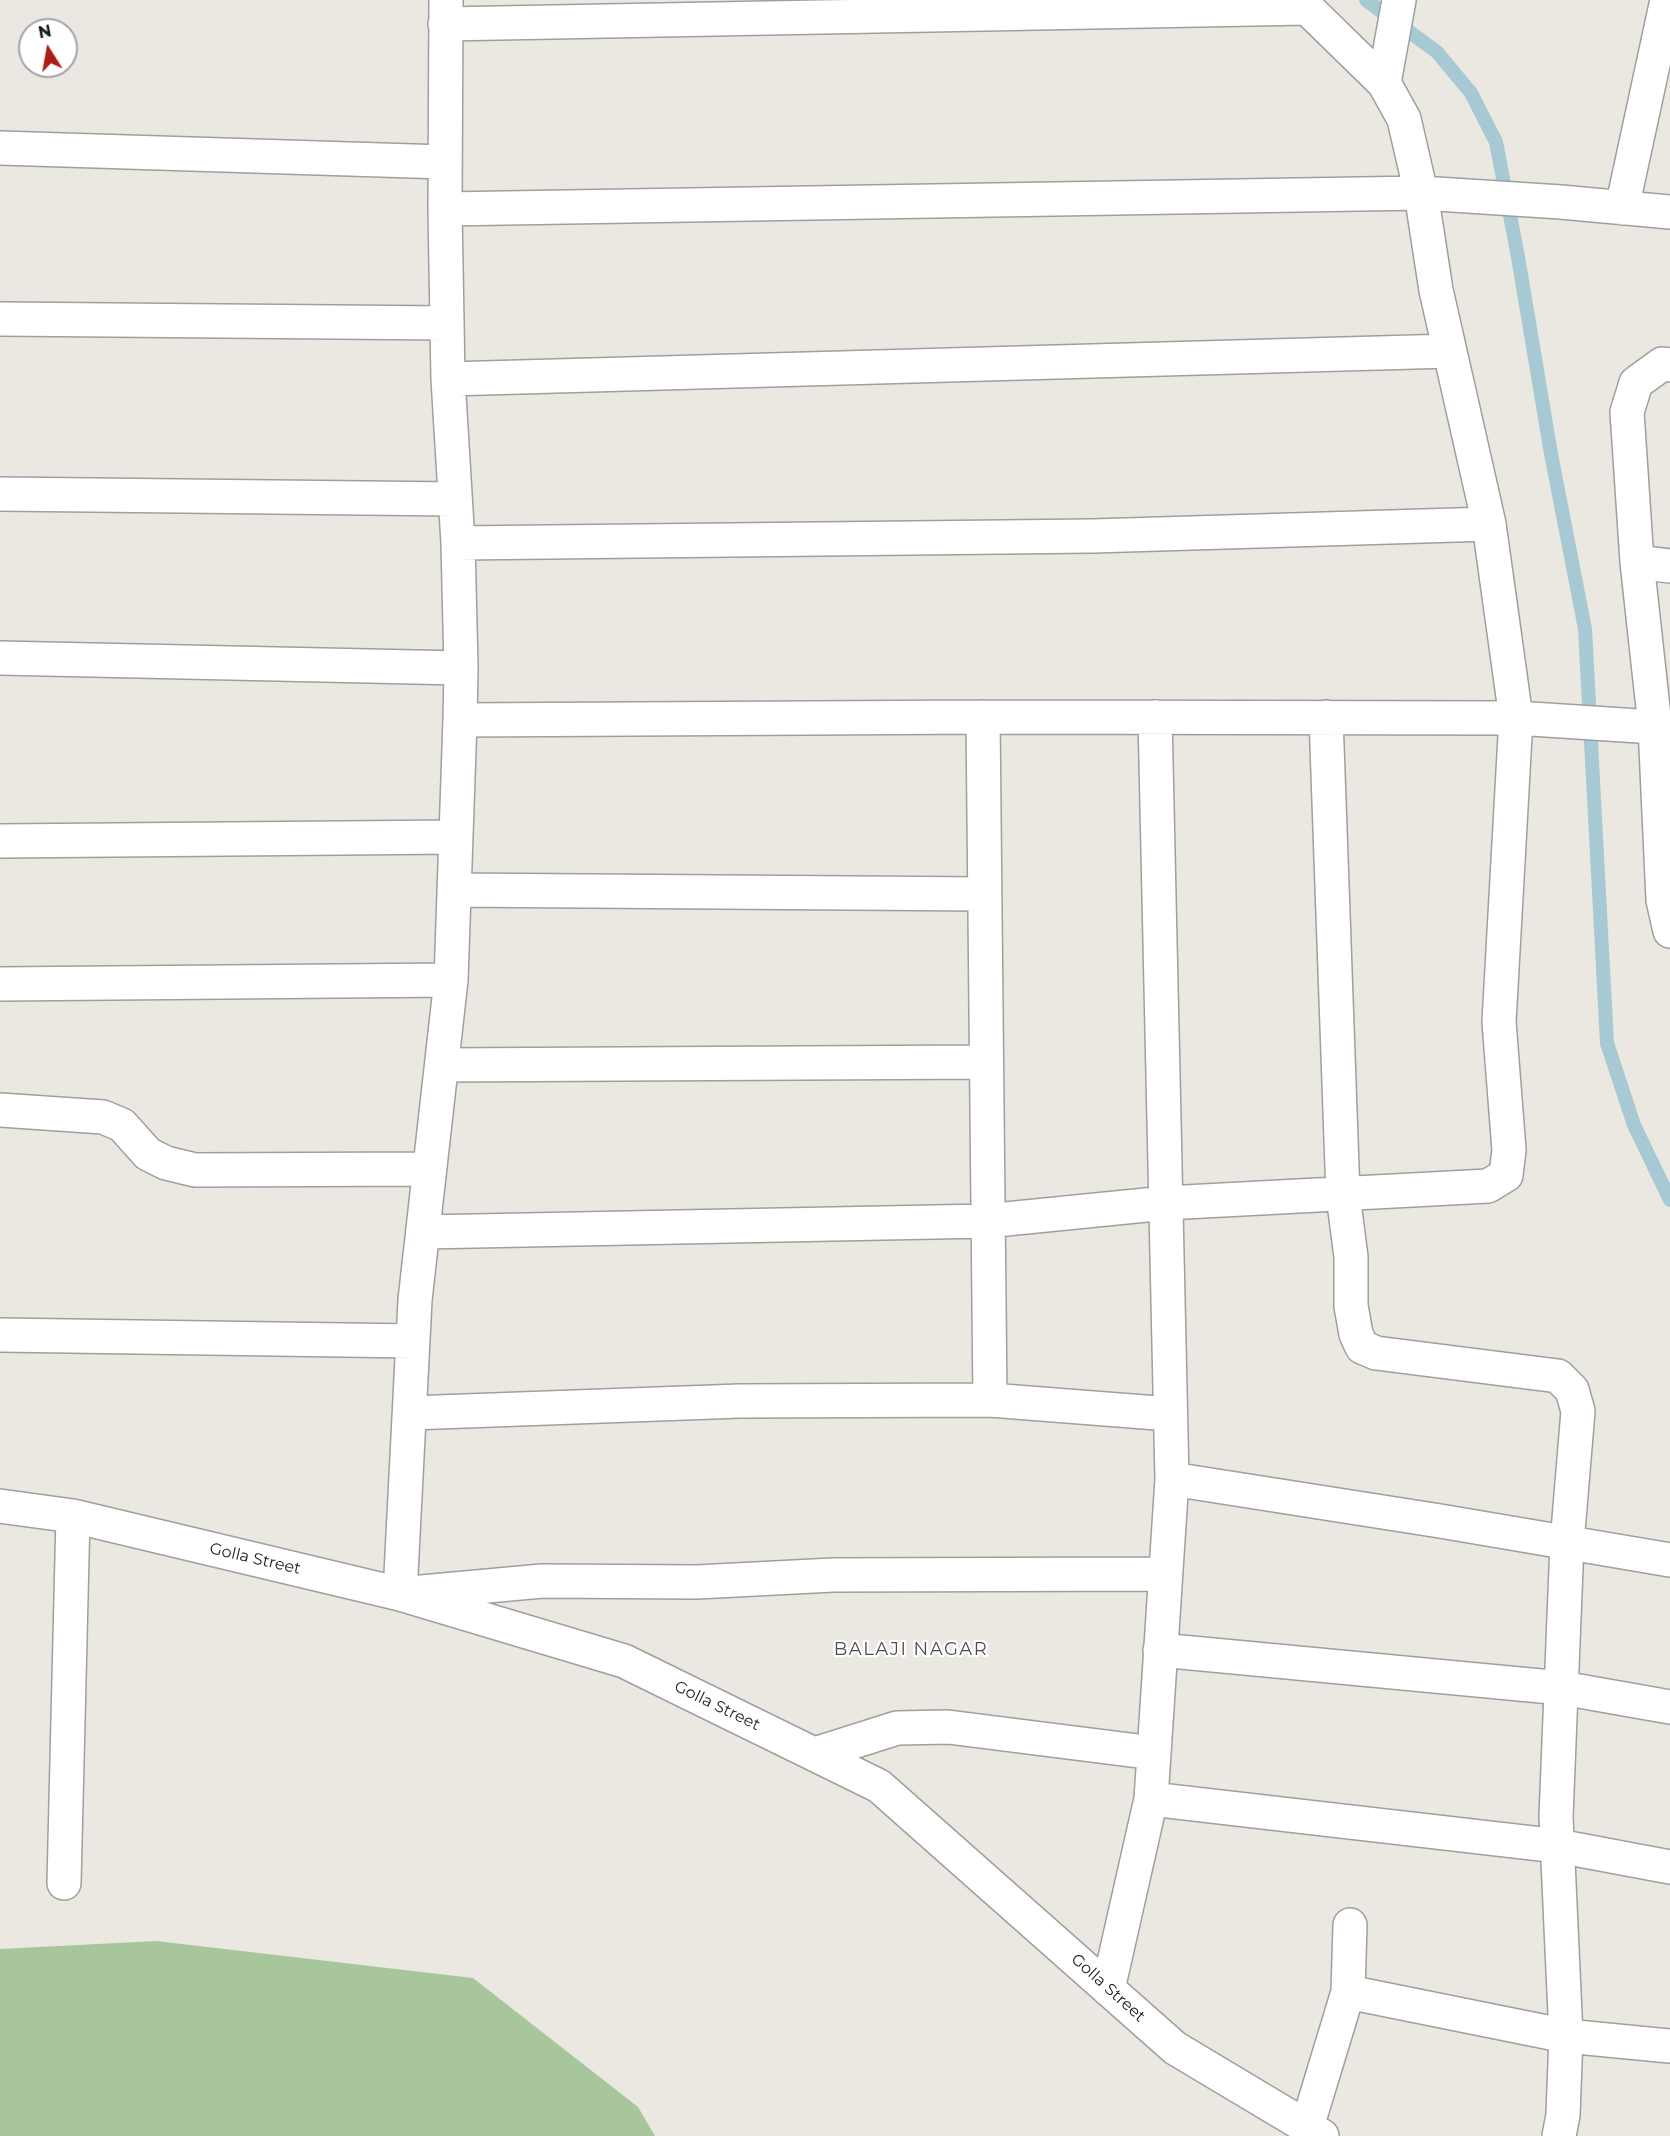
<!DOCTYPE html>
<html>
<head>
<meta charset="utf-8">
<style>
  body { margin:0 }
  #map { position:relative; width:1670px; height:2136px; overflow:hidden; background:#ebe8e1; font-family:Montserrat,sans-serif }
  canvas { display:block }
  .north { position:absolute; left:18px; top:18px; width:60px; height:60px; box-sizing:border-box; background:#fff; border:2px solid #a4a4a4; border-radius:50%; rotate:349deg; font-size:16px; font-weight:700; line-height:24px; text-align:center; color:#1b1b1b }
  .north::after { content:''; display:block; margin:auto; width:21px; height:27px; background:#ae1b18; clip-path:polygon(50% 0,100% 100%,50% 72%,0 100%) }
</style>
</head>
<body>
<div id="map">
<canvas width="1670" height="2136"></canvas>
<div class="north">N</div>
</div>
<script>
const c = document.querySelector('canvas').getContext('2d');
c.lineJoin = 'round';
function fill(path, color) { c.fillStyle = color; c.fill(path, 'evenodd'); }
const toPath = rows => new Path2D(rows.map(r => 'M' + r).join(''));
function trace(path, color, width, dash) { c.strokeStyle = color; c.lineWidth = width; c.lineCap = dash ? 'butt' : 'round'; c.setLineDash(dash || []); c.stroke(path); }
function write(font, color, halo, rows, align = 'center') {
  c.font = font + ' Montserrat,sans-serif'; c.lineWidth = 4.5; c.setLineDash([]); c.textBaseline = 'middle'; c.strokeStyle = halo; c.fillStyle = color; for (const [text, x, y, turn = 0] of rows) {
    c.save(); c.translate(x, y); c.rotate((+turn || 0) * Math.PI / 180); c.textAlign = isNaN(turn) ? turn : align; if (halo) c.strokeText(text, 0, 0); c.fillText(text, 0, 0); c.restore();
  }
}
const forest = toPath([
  [156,1941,473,1978,638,2107,655,2136,0,2136,0,1949]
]);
const stream = toPath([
  [1366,0,1437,52,1471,93,1496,142,1518,257,1551,454,1585,629,1607,1043,1634,1125,1670,1200]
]);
const minor = toPath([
  [446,0,445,209,448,379,458,543,461,668,460,720,451,980,415,1300,400,1594,542,1581,697,1582,833,1575,1165,1574],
  [445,24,1307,8],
  [1384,83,1399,0],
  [0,148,445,162],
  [1622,208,1667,0],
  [445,209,1421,193,1561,202,1670,212],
  [0,319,447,323],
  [1670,365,1662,364,1636,383,1627,412,1637,562,1655,726,1663,900,1670,931],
  [448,379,1450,351],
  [0,494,455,499],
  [458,543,1093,536,1489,524],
  [1637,562,1670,566],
  [0,658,461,668],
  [983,717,990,1400],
  [1326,717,1343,1195,1351,1257,1351,1306,1356,1334,1362,1347,1376,1353,1558,1376,1572,1390,1578,1411,1567,1543,1556,1817,1566,2036,1563,2115,1559,2136],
  [460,720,983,717,1516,718,1670,728],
  [0,841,456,837],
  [454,890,984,894],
  [0,984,451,980],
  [442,1065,985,1062],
  [0,1110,103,1117,122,1125,148,1154,166,1163,195,1170,429,1169],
  [423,1232,986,1221,1166,1203,1488,1186,1506,1175,1509,1150,1499,1022,1516,718,1489,524,1436,290,1421,193,1404,119,1384,83,1299,0],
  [0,1335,413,1341],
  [410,1413,740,1401,990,1400,1170,1414],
  [1172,1479,1440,1521,1670,1560],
  [0,1506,73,1516,400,1594,624,1661,879,1786,1175,2048,1322,2136],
  [1160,1650,1562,1688,1670,1707],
  [815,1754,897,1728,948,1727,1154,1753],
  [1151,1799,1558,1846,1670,1867],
  [64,1883,73,1516],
  [1108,1989,1151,1799,1172,1479,1155,717],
  [1348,1992,1566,2036,1670,2046],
  [1307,2127,1348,1992,1350,1925]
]);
const streetNames = [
  ["Golla Street",255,1559,13],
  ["Golla Street",717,1706,26],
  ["Golla Street",1108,1988,42]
];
const neighbourhoodNames = [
  ["BALAJI NAGAR",911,1650]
];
fill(forest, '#a7c69b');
trace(stream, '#a7c9d4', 14);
trace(minor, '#9f9f9f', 36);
trace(minor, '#fff', 33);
write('16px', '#1b1b1b', '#fff', streetNames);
c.letterSpacing = '1.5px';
write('18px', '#4e4e4e', '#fff', neighbourhoodNames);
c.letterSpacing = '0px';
</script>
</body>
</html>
